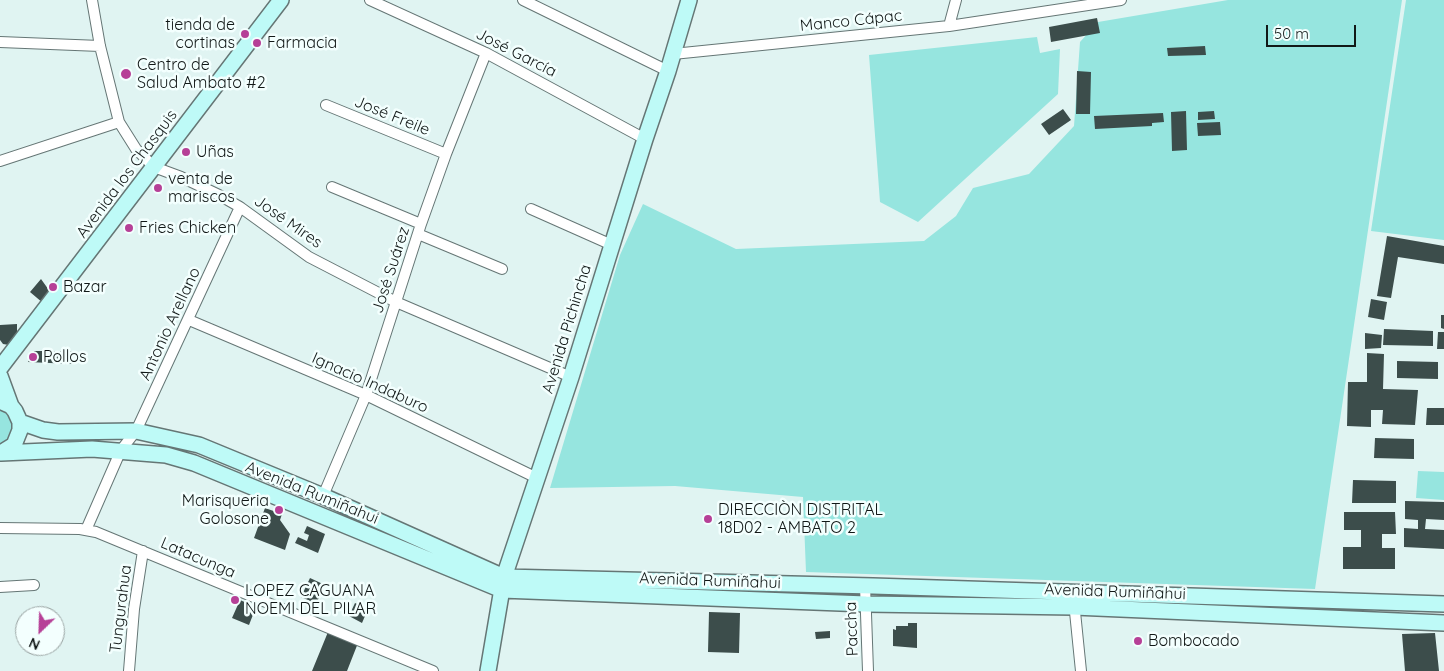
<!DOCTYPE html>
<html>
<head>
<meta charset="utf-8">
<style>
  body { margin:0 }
  #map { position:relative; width:1444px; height:671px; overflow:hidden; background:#e0f4f2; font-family:Quicksand,sans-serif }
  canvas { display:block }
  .north { position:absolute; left:15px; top:606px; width:50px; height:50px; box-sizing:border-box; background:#f3fffe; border:1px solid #99a3a2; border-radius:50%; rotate:204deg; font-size:14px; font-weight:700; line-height:20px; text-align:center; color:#111817 }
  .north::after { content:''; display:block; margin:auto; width:18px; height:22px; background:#b64097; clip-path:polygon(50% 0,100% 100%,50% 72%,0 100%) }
  .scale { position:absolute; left:1266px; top:25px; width:90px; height:22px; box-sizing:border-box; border:2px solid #111817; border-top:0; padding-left:6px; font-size:15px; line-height:18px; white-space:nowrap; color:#111817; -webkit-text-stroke:4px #f3fffe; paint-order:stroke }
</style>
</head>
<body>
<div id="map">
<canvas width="1444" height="671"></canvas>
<div class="north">N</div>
<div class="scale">50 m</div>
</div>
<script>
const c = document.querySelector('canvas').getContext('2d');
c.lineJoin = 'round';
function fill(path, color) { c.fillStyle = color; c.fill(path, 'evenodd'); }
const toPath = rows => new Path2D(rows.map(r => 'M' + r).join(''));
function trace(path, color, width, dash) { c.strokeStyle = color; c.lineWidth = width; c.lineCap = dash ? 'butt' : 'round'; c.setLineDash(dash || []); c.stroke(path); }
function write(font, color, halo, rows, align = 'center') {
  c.font = font + ' Quicksand,sans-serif'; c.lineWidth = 5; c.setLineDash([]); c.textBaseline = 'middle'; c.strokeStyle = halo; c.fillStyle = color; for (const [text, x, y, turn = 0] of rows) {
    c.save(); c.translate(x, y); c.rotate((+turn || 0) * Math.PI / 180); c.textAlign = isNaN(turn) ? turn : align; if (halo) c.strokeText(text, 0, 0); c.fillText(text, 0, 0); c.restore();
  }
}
const green = toPath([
  [1228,0,1402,0,1315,589,806,572,803,497,675,486,550,488,620,255,643,204,736,249,924,241,956,216,973,188,1029,174,1074,126,1080,42,1098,22],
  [1406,0,1444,0,1444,240,1371,231],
  [1037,37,1040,53,1060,49,1058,94,918,222,880,202,869,55],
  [0,406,6,409,17,433,0,450],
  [1418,471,1444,472,1444,500,1416,498]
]);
const building = toPath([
  [1097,18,1100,33,1051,42,1049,27],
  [1205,46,1206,55,1168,56,1167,48],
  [1077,71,1091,72,1090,114,1076,114],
  [1063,109,1071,120,1049,135,1041,124],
  [1186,111,1187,150,1172,151,1171,112],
  [1214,111,1215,119,1198,120,1198,112],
  [1163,113,1164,122,1152,123,1152,126,1095,129,1094,116],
  [1220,122,1221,135,1198,136,1197,123],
  [1387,236,1444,246,1444,264,1398,257,1391,298,1377,296],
  [41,279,51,293,43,303,30,292],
  [1371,299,1387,302,1384,320,1368,317],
  [1441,315,1444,315,1444,329,1441,328],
  [17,324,17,334,9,345,3,344,0,340,0,325],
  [1384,329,1433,331,1433,346,1383,345],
  [1438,332,1444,332,1444,349,1437,349],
  [1365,333,1382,335,1381,348,1365,349],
  [34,351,73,351,72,364,28,362],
  [1367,353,1384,354,1383,389,1418,390,1415,425,1382,424,1383,410,1371,410,1371,427,1347,426,1348,382,1367,382],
  [1397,361,1438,362,1438,379,1397,378],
  [1427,408,1444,408,1444,425,1426,425],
  [1375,438,1414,439,1414,459,1374,458],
  [1353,480,1396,481,1396,503,1352,503],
  [1405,501,1444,502,1444,520,1426,519,1425,529,1444,530,1444,549,1404,547,1404,528,1418,529,1418,520,1405,519],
  [265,508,282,514,280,520,290,534,285,550,254,538],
  [1344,512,1395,512,1396,534,1382,534,1382,548,1395,548,1395,569,1343,569,1343,547,1361,547,1361,530,1344,530],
  [307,526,325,534,318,553,295,543,298,537,307,541,309,535,304,533],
  [310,578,325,585,316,604,301,597],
  [240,600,256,607,249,625,232,618],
  [355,603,368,609,362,623,349,616],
  [709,612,740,613,739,653,708,652],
  [908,623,917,623,917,648,893,646,893,629,896,630,896,626,908,626],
  [830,631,830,638,816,639,815,632],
  [328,632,358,643,347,671,312,671],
  [1435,633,1439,671,1405,671,1402,634]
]);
const minor = toPath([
  [92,0,100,46,119,122,136,149,154,167,181,177,219,195,240,207,309,257,396,302,571,377],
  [370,0,486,53,645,139],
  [523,0,668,71],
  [949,26,956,0],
  [0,42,100,46],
  [673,54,949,26,1121,0],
  [326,105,446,154],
  [0,161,119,122],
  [332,187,421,224],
  [531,209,612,245],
  [418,234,502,269],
  [189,320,366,395,537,478],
  [323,496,366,395,421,224,446,154,486,53],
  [0,528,80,529,96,532,433,671],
  [86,530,121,450,136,431,240,207],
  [865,585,868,671],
  [0,587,34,585],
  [1074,602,1081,671],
  [129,671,134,609,143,551]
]);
const secondary = toPath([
  [0,368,281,0],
  [0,376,11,406],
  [0,401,11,406,15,411,20,422,20,430,14,445,1,453],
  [20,422,43,430,58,432,136,431,199,445,323,496,504,577,873,586,1444,604],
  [1,453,92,449,166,455,194,463,502,590,866,604,1074,607,1444,623],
  [488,671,504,577,571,377,645,139,668,71,689,0]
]);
const markers = [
  [245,34,5,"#b64097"],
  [257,43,5,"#b64097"],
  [126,74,6,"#b64097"],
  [186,152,5,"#b64097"],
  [158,188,5,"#b64097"],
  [129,228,5,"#b64097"],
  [53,287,5,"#b64097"],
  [33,357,5,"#b64097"],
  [279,510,5,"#b64097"],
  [708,519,5,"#b64097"],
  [235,600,5,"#b64097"],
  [1138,641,5,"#b64097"]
];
const streetNames = [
  ["Manco Cápac",851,21,-6],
  ["José García",516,53,27],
  ["José Freile",392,116,22],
  ["Avenida los Chasquis",127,174,-53],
  ["José Mires",288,222,35],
  ["José Suárez",391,270,-72],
  ["Antonio Arellano",170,324,-65],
  ["Avenida Pichincha",567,329,-73],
  ["Ignacio Indaburo",370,383,24],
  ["Avenida Rumiñahui",312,493,22],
  ["Latacunga",198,558,23],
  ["Avenida Rumiñahui",710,581,2],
  ["Avenida Rumiñahui",1115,592,2],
  ["Tungurahua",121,609,-83],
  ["Paccha",852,629,-92]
];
const poiNames = [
  ["tienda de",235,25,"right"],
  ["cortinas",235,43,"right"],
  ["Farmacia",267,43],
  ["Centro de",137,65],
  ["Salud Ambato #2",137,83],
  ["Uñas",196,152],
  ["venta de",168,179],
  ["mariscos",168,197],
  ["Fries Chicken",139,228],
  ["Bazar",63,287],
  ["Pollos",43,357],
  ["Marisqueria",269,501,"right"],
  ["Golosone",269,519,"right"],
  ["DIRECCIÒN DISTRITAL",718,510],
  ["18D02 - AMBATO 2",718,528],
  ["LOPEZ CAGUANA",245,591],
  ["NOEMI DEL PILAR",245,609],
  ["Bombocado",1148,641]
];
fill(green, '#96e5df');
fill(building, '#3c4d4b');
trace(minor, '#657675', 12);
trace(secondary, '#657675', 18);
trace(minor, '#fff', 10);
trace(secondary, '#befaf7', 15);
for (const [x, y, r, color] of markers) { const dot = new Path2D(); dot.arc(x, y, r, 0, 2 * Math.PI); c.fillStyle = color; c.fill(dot); trace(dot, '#f3fffe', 2); }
write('16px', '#111817', '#f3fffe', streetNames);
write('16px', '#111817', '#f3fffe', poiNames, 'left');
</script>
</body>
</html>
